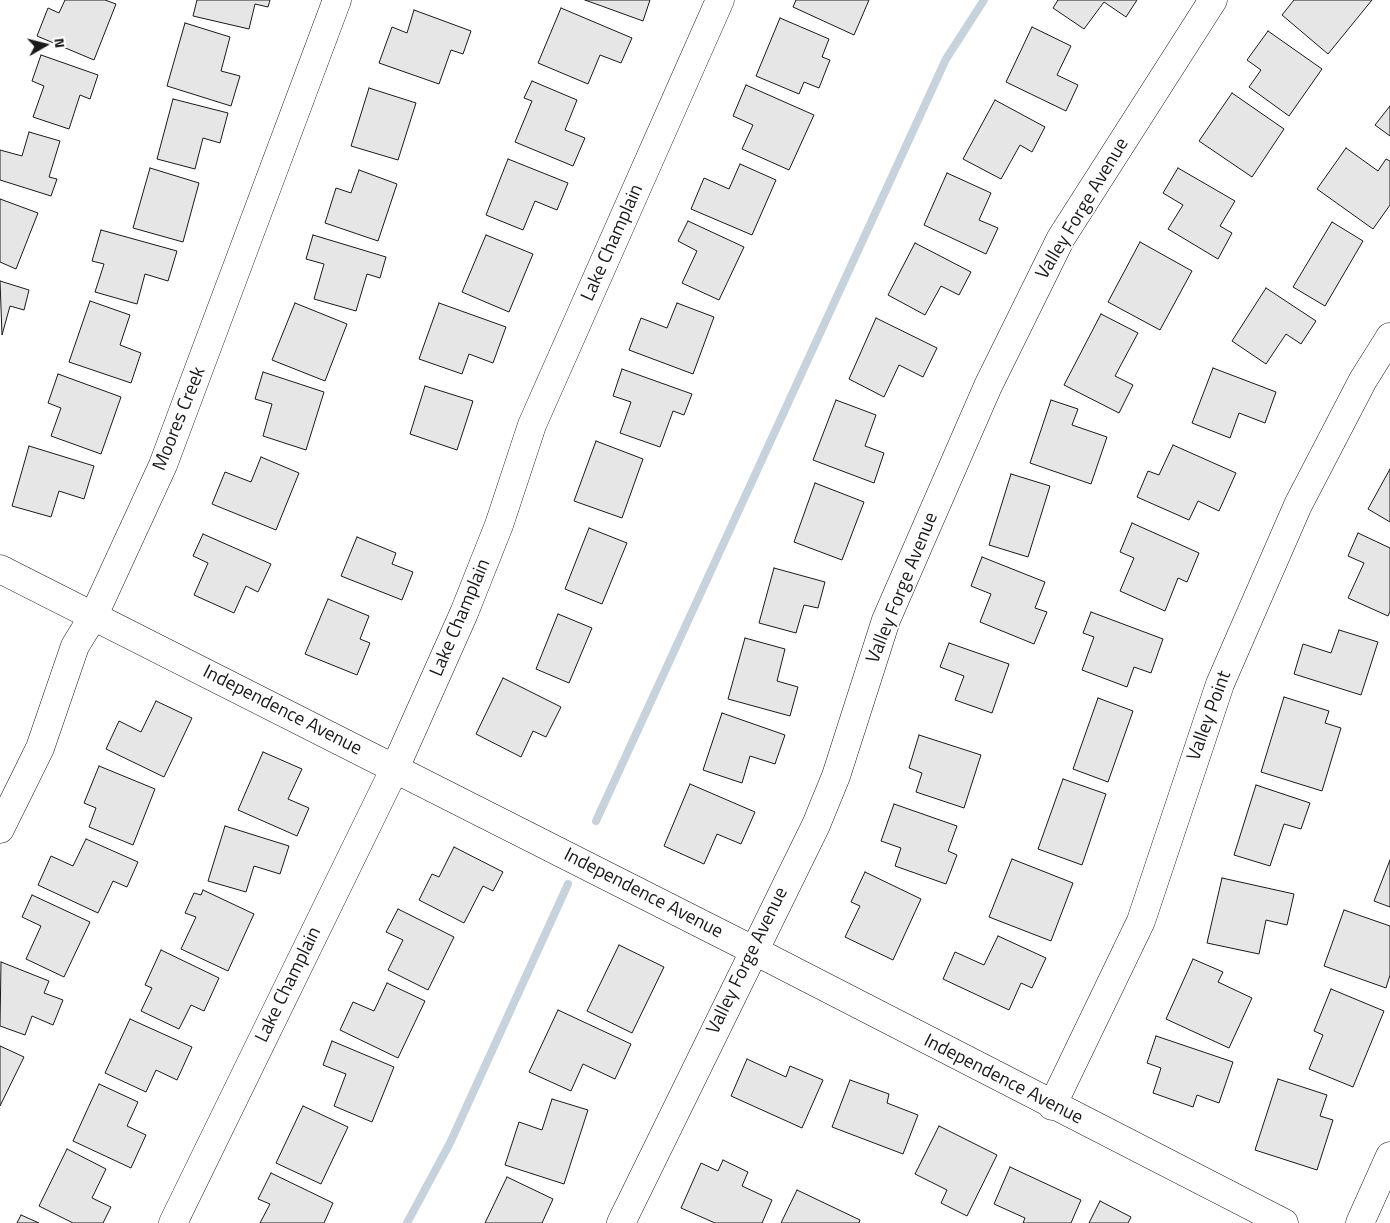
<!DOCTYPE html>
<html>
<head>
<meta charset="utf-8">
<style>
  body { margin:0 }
  #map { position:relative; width:1390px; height:1223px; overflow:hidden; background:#fff; font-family:"Titillium Web",sans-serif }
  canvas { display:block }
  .north { position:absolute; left:20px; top:20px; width:50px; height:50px; -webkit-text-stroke:4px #fff; paint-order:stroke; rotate:82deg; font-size:14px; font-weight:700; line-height:20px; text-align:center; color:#1a1a1a }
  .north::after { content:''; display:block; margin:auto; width:18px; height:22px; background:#1a1a1a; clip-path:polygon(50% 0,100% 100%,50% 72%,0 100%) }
</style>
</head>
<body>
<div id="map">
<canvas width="1390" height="1223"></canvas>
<div class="north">N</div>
</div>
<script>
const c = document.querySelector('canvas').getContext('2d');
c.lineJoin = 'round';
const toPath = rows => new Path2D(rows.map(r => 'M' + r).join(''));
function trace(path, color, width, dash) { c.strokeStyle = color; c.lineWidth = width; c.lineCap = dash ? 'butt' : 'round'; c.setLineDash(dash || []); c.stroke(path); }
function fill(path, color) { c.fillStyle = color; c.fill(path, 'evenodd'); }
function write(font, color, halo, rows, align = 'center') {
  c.font = font + ' "Titillium Web",sans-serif'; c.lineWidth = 4; c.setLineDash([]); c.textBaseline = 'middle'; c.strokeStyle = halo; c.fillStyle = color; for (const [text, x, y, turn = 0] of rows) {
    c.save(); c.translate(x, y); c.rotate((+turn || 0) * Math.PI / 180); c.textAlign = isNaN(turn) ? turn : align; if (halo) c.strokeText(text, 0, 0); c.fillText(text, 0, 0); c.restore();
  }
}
const stream = toPath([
  [596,821,946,59,984,0],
  [407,1223,450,1143,568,884]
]);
const building = toPath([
  [65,0,105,0,116,4,94,60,37,36,48,8,59,13,65,0],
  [197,0,270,0,268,7,255,4,249,29,193,16,197,0],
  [585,0,650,0,643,21,585,0],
  [796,0,869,0,854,35,793,7,796,0],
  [1058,0,1137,0,1126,17,1104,2,1084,29,1053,8,1058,0],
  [1294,0,1372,0,1328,54,1282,15,1294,0],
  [561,8,632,38,621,63,600,55,588,84,538,63,561,8],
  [414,10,471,31,463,54,451,50,439,84,379,63,392,27,407,33,414,10],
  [780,18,829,39,822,57,830,60,819,88,804,82,799,94,756,76,780,18],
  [185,23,230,37,221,71,240,76,231,106,167,86,185,23],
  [1032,27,1071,46,1057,75,1078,85,1066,111,1006,82,1032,27],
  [1268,31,1322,69,1289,116,1249,87,1261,70,1247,60,1268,31],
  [41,55,98,75,90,99,80,95,69,129,33,117,44,86,32,81,41,55],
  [532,81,577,100,565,130,585,138,573,166,515,142,532,101,524,98,532,81],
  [746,85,814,115,789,170,742,149,753,125,733,116,746,85],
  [369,88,416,103,398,160,351,146,369,88],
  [1232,93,1284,129,1252,177,1199,141,1232,93],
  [173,99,228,113,220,143,203,138,195,169,157,159,173,99],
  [995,100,1045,127,1032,152,1020,145,1001,179,963,159,995,100],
  [1390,106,1390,136,1375,125,1390,106],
  [29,132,60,141,49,177,57,179,51,196,0,180,0,150,22,156,29,132],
  [1346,148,1378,171,1386,159,1390,161,1390,205,1373,229,1317,189,1346,148],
  [508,159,568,183,557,210,535,201,523,230,486,215,508,159],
  [740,164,776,180,752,235,691,209,704,178,729,189,740,164],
  [150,168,199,183,183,242,133,228,150,168],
  [1178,168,1235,201,1220,226,1232,233,1218,259,1168,229,1183,205,1163,193,1178,168],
  [359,170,397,184,378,241,325,223,336,188,351,193,359,170],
  [947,173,991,193,979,220,998,228,986,254,924,225,947,173],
  [0,199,38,213,16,269,0,262,0,199],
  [688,221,744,247,719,300,682,283,697,251,678,241,688,221],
  [1332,222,1363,241,1325,306,1293,287,1332,222],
  [101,230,177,251,168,281,145,274,137,304,95,292,104,264,92,261,101,230],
  [313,235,386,257,380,278,367,274,356,311,314,299,324,264,306,259,313,235],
  [486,235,533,254,509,312,462,292,486,235],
  [1140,242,1192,271,1160,330,1108,302,1140,242],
  [915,243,971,272,959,295,941,286,925,315,888,295,915,243],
  [0,281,29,290,24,310,10,306,2,335,0,281],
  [1266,288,1316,321,1301,344,1286,334,1266,364,1232,341,1266,288],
  [90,301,130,315,120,345,141,353,131,383,69,362,90,301],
  [295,303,347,324,325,381,272,360,295,303],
  [439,303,506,327,493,363,469,354,462,374,419,359,439,303],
  [677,303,714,317,693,374,629,350,641,318,667,328,677,303],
  [1101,314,1138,333,1115,376,1133,385,1119,413,1064,385,1101,314],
  [876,318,937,348,923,377,899,365,884,397,849,379,876,318],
  [1213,368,1276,392,1265,423,1239,413,1230,438,1192,423,1213,368],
  [622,369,692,394,684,415,673,411,660,447,620,433,631,402,613,396,622,369],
  [263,372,324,392,306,450,263,436,272,404,255,399,263,372],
  [58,374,121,397,101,454,51,436,61,408,48,403,58,374],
  [425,386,473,401,457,450,410,434,425,386],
  [836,400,876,415,865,446,884,453,874,483,813,460,836,400],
  [1051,400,1078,409,1072,425,1107,437,1091,484,1030,463,1051,400],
  [596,441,643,459,622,518,574,501,596,441],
  [1173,445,1236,473,1219,511,1198,501,1189,520,1137,497,1148,471,1159,475,1173,445],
  [29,446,94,466,84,499,59,491,51,517,12,506,29,446],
  [261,457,299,473,276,530,212,504,225,472,251,482,261,457],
  [1390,469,1390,522,1368,509,1390,469],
  [1011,474,1050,486,1028,557,989,545,1011,474],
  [815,483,864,502,842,560,794,542,815,483],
  [1132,523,1199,553,1187,582,1178,578,1165,611,1120,591,1134,558,1120,552,1132,523],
  [589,528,627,543,602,604,565,589,589,528],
  [1358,533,1390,548,1390,611,1388,616,1348,598,1364,563,1348,556,1358,533],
  [203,534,271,564,258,592,246,586,234,613,194,595,208,563,193,556,203,534],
  [357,537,396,553,392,564,413,572,402,600,341,576,357,537],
  [982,557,1045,582,1035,608,1047,612,1034,644,980,622,991,594,971,586,982,557],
  [774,568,825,582,818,608,804,605,796,633,759,623,774,568],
  [328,599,369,616,360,639,370,643,357,675,305,654,328,599],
  [1091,612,1163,639,1151,673,1134,667,1127,687,1082,670,1094,637,1083,633,1091,612],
  [558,614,592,628,569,683,536,669,558,614],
  [1339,630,1378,642,1361,695,1294,674,1303,644,1331,653,1339,630],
  [745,638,785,649,777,681,798,687,790,716,728,699,745,638],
  [949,643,1009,664,992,713,955,700,964,676,940,667,949,643],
  [503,678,561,707,546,737,533,731,521,757,476,734,503,678],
  [1284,697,1329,711,1325,723,1341,728,1322,791,1261,772,1284,697],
  [1098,698,1133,711,1108,782,1073,769,1098,698],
  [156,701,192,718,164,777,106,749,119,721,141,732,156,701],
  [722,713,785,735,775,764,750,756,742,783,703,770,722,713],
  [919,735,981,755,964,808,916,792,922,773,909,768,919,735],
  [263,752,302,769,288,799,309,808,297,836,238,810,263,752],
  [99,766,155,789,133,845,89,827,96,808,84,803,99,766],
  [1063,779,1106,794,1082,865,1038,849,1063,779],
  [690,784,755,812,741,844,717,834,704,864,664,846,690,784],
  [1256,785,1310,803,1301,829,1284,824,1270,866,1234,855,1256,785],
  [894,804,957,826,948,851,957,855,946,884,895,866,901,848,881,841,894,804],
  [225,826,289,846,280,874,254,866,246,892,208,881,225,826],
  [86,839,138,862,127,887,113,881,98,913,38,885,51,856,73,866,86,839],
  [454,847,503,872,493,891,483,886,464,923,419,900,432,874,439,877,454,847],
  [1012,859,1073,883,1051,941,989,917,1012,859],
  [1390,860,1390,907,1374,901,1390,860],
  [865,872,921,899,893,960,845,937,860,906,851,902,865,872],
  [1222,878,1294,894,1287,925,1266,920,1259,954,1207,943,1222,878],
  [203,890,254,914,228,971,181,949,196,917,185,913,194,893,201,895,203,890],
  [32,895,90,922,64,977,26,959,41,926,22,917,32,895],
  [398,909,454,937,428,990,388,970,403,940,386,932,398,909],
  [1344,910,1390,926,1390,975,1386,988,1324,966,1344,910],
  [998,936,1046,958,1032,988,1021,983,1009,1010,943,979,955,952,984,965,998,936],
  [619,945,664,967,632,1033,587,1011,619,945],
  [161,950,219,978,204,1011,191,1005,179,1029,141,1011,152,988,145,985,161,950],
  [1193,959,1223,972,1218,982,1252,998,1229,1048,1166,1019,1193,959],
  [1,962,49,981,44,993,63,1000,53,1025,32,1016,25,1035,0,1026,1,962],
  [387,983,425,1001,398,1058,340,1030,353,1002,374,1011,387,983],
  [1331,989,1384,1011,1353,1087,1309,1069,1323,1035,1314,1031,1331,989],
  [558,1010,631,1044,615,1079,583,1064,571,1091,529,1072,558,1010],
  [130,1019,192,1047,177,1080,156,1070,146,1092,105,1073,130,1019],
  [1156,1036,1233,1062,1219,1103,1197,1095,1193,1107,1153,1093,1161,1068,1147,1063,1156,1036],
  [332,1041,394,1067,372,1122,334,1106,346,1074,323,1065,332,1041],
  [0,1046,24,1057,0,1106,0,1046],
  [747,1059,786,1077,790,1066,823,1080,802,1128,731,1096,747,1059],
  [1278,1079,1327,1095,1320,1116,1333,1120,1317,1170,1255,1150,1278,1079],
  [850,1080,889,1094,887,1103,918,1115,903,1154,832,1127,850,1080],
  [99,1084,138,1102,127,1126,146,1135,131,1168,73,1141,99,1084],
  [552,1099,588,1110,564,1184,505,1165,519,1122,542,1130,552,1099],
  [303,1106,348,1127,321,1184,276,1163,303,1106],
  [939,1126,997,1155,967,1216,941,1203,947,1190,915,1174,939,1126],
  [67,1149,106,1169,92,1198,111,1207,103,1223,73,1223,39,1206,67,1149],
  [723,1160,748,1172,742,1186,772,1200,762,1223,715,1223,681,1208,701,1163,718,1171,723,1160],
  [1010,1167,1081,1200,1071,1223,1023,1223,1025,1218,994,1204,1010,1167],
  [271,1173,333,1203,324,1223,260,1223,270,1204,258,1199,271,1173],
  [507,1177,553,1199,542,1223,485,1223,507,1177],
  [797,1190,860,1220,859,1223,781,1223,797,1190],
  [1100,1201,1131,1217,1128,1223,1089,1223,1100,1201],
  [21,1215,39,1223,17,1223,21,1215]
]);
const minor = toPath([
  [0,569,753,950,1284,1223],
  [0,829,40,748,75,646,94,615,163,465,337,0],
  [1052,1106,1141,921,1220,684,1298,505,1363,380,1390,337],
  [173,1223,395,768,464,613,499,525,532,425,720,0],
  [621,1223,816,825,836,776,886,620,988,386,1061,238,1213,0],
  [1360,1223,1390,1156]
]);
const streetNames = [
  ["Valley Forge Avenue",1083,209,-59],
  ["Lake Champlain",613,243,-66],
  ["Moores Creek",180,419,-68],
  ["Valley Forge Avenue",903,588,-68],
  ["Lake Champlain",461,618,-67],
  ["Independence Avenue",282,711,27],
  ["Valley Point",1210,716,-70],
  ["Independence Avenue",643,894,27],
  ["Valley Forge Avenue",748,961,-64],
  ["Lake Champlain",289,985,-64],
  ["Independence Avenue",1003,1080,27]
];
trace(stream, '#c6d2dc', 8);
fill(building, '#e6e6e6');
trace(building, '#1a1a1a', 1);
trace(minor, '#1a1a1a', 29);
trace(minor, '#fff', 28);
write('19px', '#1a1a1a', '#fff', streetNames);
</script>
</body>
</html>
